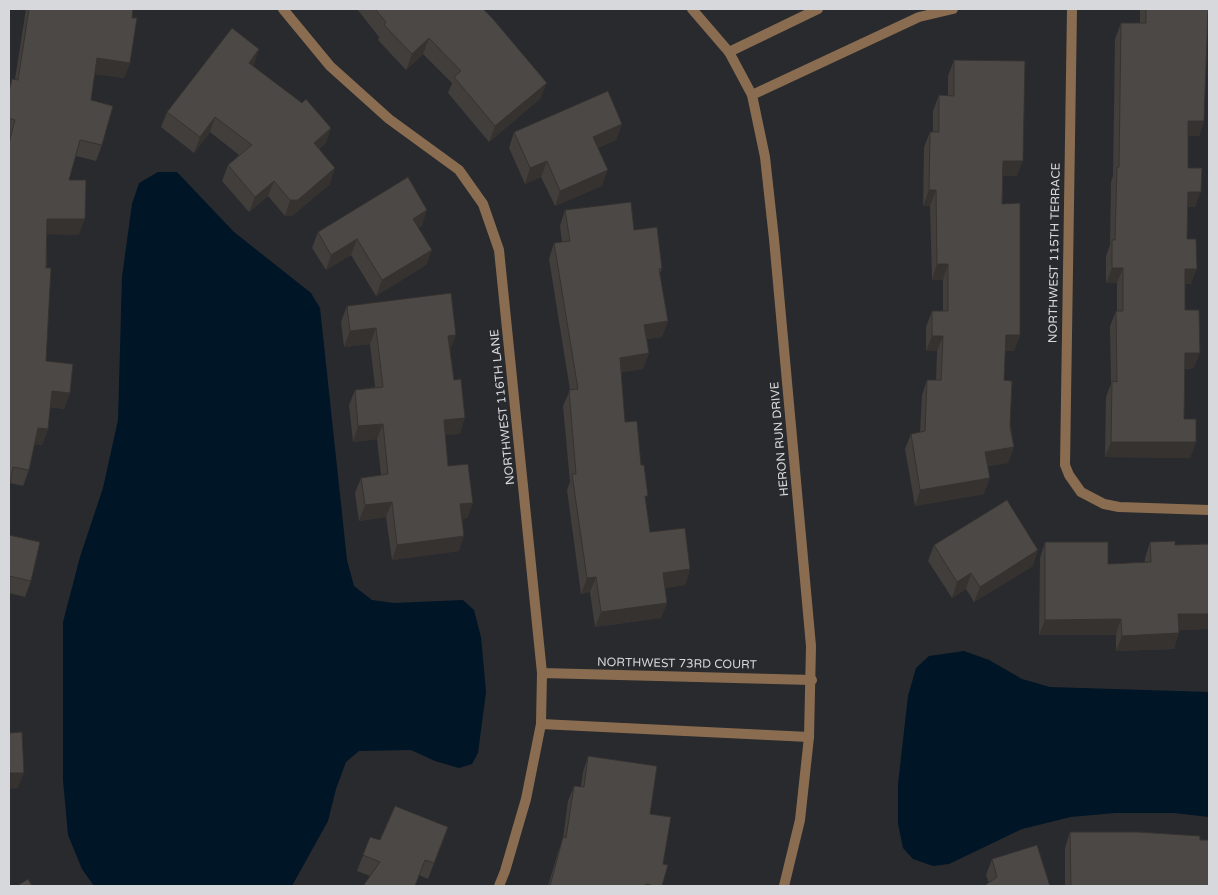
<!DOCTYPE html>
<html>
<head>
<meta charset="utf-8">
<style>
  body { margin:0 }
  #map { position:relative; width:1218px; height:895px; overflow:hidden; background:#292a2e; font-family:"Varela Round",sans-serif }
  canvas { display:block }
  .frame { position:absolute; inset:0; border:10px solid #d7d8db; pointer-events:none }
</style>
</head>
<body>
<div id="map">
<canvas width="1218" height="895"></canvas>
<div class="frame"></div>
</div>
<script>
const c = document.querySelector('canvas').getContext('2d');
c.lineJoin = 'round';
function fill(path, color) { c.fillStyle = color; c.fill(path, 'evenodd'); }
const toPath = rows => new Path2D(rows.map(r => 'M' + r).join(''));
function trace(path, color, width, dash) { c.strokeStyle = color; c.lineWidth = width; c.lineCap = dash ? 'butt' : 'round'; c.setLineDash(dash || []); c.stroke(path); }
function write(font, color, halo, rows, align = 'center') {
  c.font = font + ' "Varela Round",sans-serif'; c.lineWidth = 4; c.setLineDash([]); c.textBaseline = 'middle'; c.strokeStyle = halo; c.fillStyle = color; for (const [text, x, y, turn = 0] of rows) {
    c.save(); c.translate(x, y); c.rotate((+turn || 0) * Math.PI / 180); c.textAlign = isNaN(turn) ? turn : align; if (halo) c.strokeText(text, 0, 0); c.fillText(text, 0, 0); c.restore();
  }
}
const water = toPath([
  [158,172,177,172,234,232,311,293,320,308,347,560,354,586,372,600,394,603,463,600,474,610,481,637,486,692,478,753,472,764,459,768,435,761,411,750,359,751,346,762,336,789,328,821,292,886,94,886,82,869,68,835,63,780,63,622,80,557,103,488,118,420,122,277,132,204,139,183],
  [964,651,989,660,1022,679,1050,687,1209,692,1209,817,1174,813,1115,813,1071,817,1022,829,949,864,933,866,913,859,903,848,898,824,898,784,908,696,916,668,929,656]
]);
const minor = toPath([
  [283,9,330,66,389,119,459,170,483,204,499,250,542,673,541,724,526,799,505,871,499,886],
  [1072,9,1065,465,1069,475,1081,492,1104,504,1119,507,1209,510],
  [729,52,818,9],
  [752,95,919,17,953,9],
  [542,673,812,680],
  [541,724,809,737]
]);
const tertiary = toPath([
  [692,9,729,52,752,95,765,157,774,239,811,646,809,737,800,820,784,886]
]);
const wall = toPath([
  [26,9,133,9,130,63,124,78,95,74,91,100,102,145,96,161,76,156,69,180,79,235,47,234,46,361,70,393,64,409,50,407,48,429,42,445,34,444,29,470,23,486,10,483,9,489,9,139,10,136,9,136,9,88,12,79,15,79],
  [357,9,483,9,541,98,489,142,448,93,452,83,423,54,406,70,378,40,379,37],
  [1140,9,1209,9,1209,27,1207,27,1204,121,1199,136,1188,136,1188,168,1195,207,1188,207,1187,239,1191,284,1185,284,1185,310,1194,368,1185,369,1184,419,1196,442,1190,458,1105,457,1106,397,1111,384,1110,326,1116,311,1117,311,1117,283,1106,283,1106,256,1110,245,1111,182,1113,176,1115,39,1121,23,1140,23],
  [259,49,253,66,331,128,325,144,319,149,330,184,292,216,285,216,268,196,249,212,222,181,228,165,239,155,210,132,194,153,161,127,167,112],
  [954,60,1017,176,1003,176,1002,204,1020,335,1014,351,1005,351,1004,380,1014,447,1008,463,988,466,984,494,915,506,905,449,911,434,920,432,922,395,927,380,936,380,937,351,926,351,926,327,932,311,943,311,943,280,932,280,930,206,923,206,924,147,930,132,933,132,933,111,939,95,948,96,948,76],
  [622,124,616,140,598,148,602,186,555,206,541,177,525,184,509,148,514,132],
  [565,210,634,230,662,268,660,274,668,321,662,337,647,339,649,353,643,369,621,372,625,422,641,465,650,532,690,569,685,585,665,588,667,603,661,618,595,627,590,592,581,594,567,490,570,482,563,406,570,390,549,259,554,243,562,242,560,226],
  [422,226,418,228,432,250,426,265,376,296,351,255,326,270,312,248,318,232],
  [347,306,450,350,460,434,445,435,448,466,473,503,467,518,462,519,459,551,392,560,386,517,359,521,355,493,361,478,381,475,377,439,353,442,349,405,355,390,375,387,370,344,344,347,341,322],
  [9,535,31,581,25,597,9,593],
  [1045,542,1108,564,1145,562,1145,558,1150,542,1175,545,1209,544,1209,629,1179,630,1174,649,1116,651,1116,635,1039,635,1040,558],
  [934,545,1033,566,974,602,966,589,952,598,928,561],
  [588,756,650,814,663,864,662,886,548,886,558,852,563,838,568,801,574,786,581,786,583,772],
  [448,827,428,879,419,875,370,876,357,871,363,855,380,840],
  [1070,832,1200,840,1209,886,1065,886,1065,848],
  [992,859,1050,886,989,883,986,875]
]);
const shadedWall = toPath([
  [1208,11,1209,11,1209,27,1202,27],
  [429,38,423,54,406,70,412,54],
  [259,49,254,65,244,78,249,63],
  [97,58,130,63,124,78,92,74],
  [547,83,541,98,489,142,495,126],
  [215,117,210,132,194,153,200,137],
  [1188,121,1204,121,1199,136,1182,136],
  [622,124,616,140,588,152,593,137],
  [331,128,325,144,308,158,314,143],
  [547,161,541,177,525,184,530,168],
  [1003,161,1023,161,1017,176,997,176],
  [335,168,330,184,292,216,285,216,290,200],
  [608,170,602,186,555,206,560,191],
  [274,181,268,196,249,212,255,197],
  [929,190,936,190,930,206,923,206],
  [1188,192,1201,192,1195,207,1182,207],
  [427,210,422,226,407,234,413,219],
  [47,219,85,219,79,235,41,234],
  [357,239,351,255,326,270,331,255],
  [432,250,426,265,376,296,382,280],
  [937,264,948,264,943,280,932,280],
  [1112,268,1123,268,1117,283,1106,283],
  [1185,269,1197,269,1191,284,1179,284],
  [668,321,662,337,639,340,644,325],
  [376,328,370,344,344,347,350,331],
  [456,335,450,351,448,336],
  [1006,335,1020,335,1014,351,1000,351],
  [932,336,943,336,937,351,926,351],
  [649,353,643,369,614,374,620,358],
  [1185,353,1200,353,1194,368,1179,369],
  [52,391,70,393,64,409,47,406],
  [465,418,460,434,438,436,444,420],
  [383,424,377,439,353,442,358,426],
  [38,428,48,429,42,445,32,444],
  [1111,442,1196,442,1190,458,1105,457],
  [1014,447,1008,463,980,468,985,452],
  [990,478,984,494,915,506,920,490],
  [392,502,386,517,359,521,365,505],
  [473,503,467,518,455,520,460,504],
  [464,536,459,551,392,560,397,545],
  [1038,550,1033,566,974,602,980,587],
  [690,569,685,585,657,589,663,573],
  [971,573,966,589,952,598,957,582],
  [596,577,590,592,581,594,587,578],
  [667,603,661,618,595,627,601,612],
  [1178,614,1209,614,1209,629,1173,630],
  [1121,619,1116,635,1039,635,1045,620],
  [1179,633,1174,649,1116,651,1122,636],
  [9,773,24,773,18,788,9,789],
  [448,827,443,843,428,879,434,863]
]);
const building = toPath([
  [29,9,133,9,132,18,137,18,130,63,97,58,91,100,113,106,102,145,80,140,69,180,86,180,85,219,47,219,46,268,51,268,46,361,73,364,70,393,52,391,48,429,38,428,29,470,13,467,9,489,9,143,15,120,9,118,9,91,12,79,18,80,29,9],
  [375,9,483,9,493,19,547,83,495,126,454,77,461,71,429,38,412,54,384,25,386,22,375,9],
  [1146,9,1209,9,1209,11,1208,11,1204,121,1188,121,1188,168,1202,168,1201,192,1188,192,1187,239,1196,239,1197,269,1185,269,1185,310,1199,310,1200,353,1185,353,1184,419,1196,419,1196,442,1111,442,1112,381,1117,382,1116,311,1123,311,1123,268,1112,268,1112,240,1115,240,1117,167,1119,167,1121,23,1146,23,1146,9],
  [232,28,259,49,249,63,302,103,306,99,331,128,314,143,335,168,298,200,290,200,274,181,255,197,228,165,252,145,215,117,200,137,167,112,232,28],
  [954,60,1025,61,1023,161,1003,161,1002,204,1020,203,1020,335,1006,335,1004,380,1012,381,1010,427,1014,447,985,452,990,478,920,490,911,434,925,431,927,380,941,380,943,336,932,336,932,311,948,311,948,264,937,264,936,190,929,190,930,132,939,132,939,95,954,96,954,60],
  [608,91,622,124,593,137,608,170,560,191,547,161,530,168,514,132,608,91],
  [408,177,427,210,413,219,432,250,382,280,357,239,331,255,318,232,408,177],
  [631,202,634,230,657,227,662,268,659,269,668,321,644,325,649,353,620,358,625,422,637,421,641,465,644,465,648,496,645,496,650,532,685,528,690,569,663,573,667,603,601,612,596,577,587,578,580,530,572,474,576,474,569,390,578,389,554,243,570,241,565,210,631,202],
  [451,293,456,335,448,336,454,380,461,379,465,418,444,420,448,466,468,464,473,503,460,504,464,536,397,545,392,502,365,505,361,478,388,474,383,424,358,426,355,390,383,387,376,328,350,331,347,306,451,293],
  [1007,500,1038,550,980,587,971,573,957,582,934,545,1007,500],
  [9,535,40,542,31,581,9,576,9,579,9,535],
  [1175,541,1175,545,1209,544,1209,614,1178,614,1179,633,1122,636,1121,619,1045,620,1045,542,1108,542,1108,564,1151,562,1150,542,1175,541],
  [22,732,24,773,9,773,9,733,22,732],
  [588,756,657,766,650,814,671,817,663,864,668,865,662,886,654,886,646,884,645,886,550,886,563,837,566,838,574,786,584,787,588,756],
  [395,806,448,827,434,863,425,860,415,886,363,886,380,862,363,855,370,837,380,840,395,806],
  [1070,832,1138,832,1200,836,1200,840,1209,840,1209,886,1071,886,1070,832],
  [1037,845,1050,886,984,886,997,877,992,859,1037,845],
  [28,879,32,886,17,886,28,879]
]);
const streetNames = [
  ["NORTHWEST 115TH TERRACE",1055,253,-89],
  ["NORTHWEST 116TH LANE",503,407,-96],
  ["HERON RUN DRIVE",780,439,-95],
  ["NORTHWEST 73RD COURT",677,664,1]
];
fill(water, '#001526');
trace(minor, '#8a6d51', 10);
trace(tertiary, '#8a6d51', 10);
fill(wall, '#413e3b');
fill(shadedWall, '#353230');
fill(building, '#4c4845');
trace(building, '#353230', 1);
write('12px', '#d7d8db', '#292a2e', streetNames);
</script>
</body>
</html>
